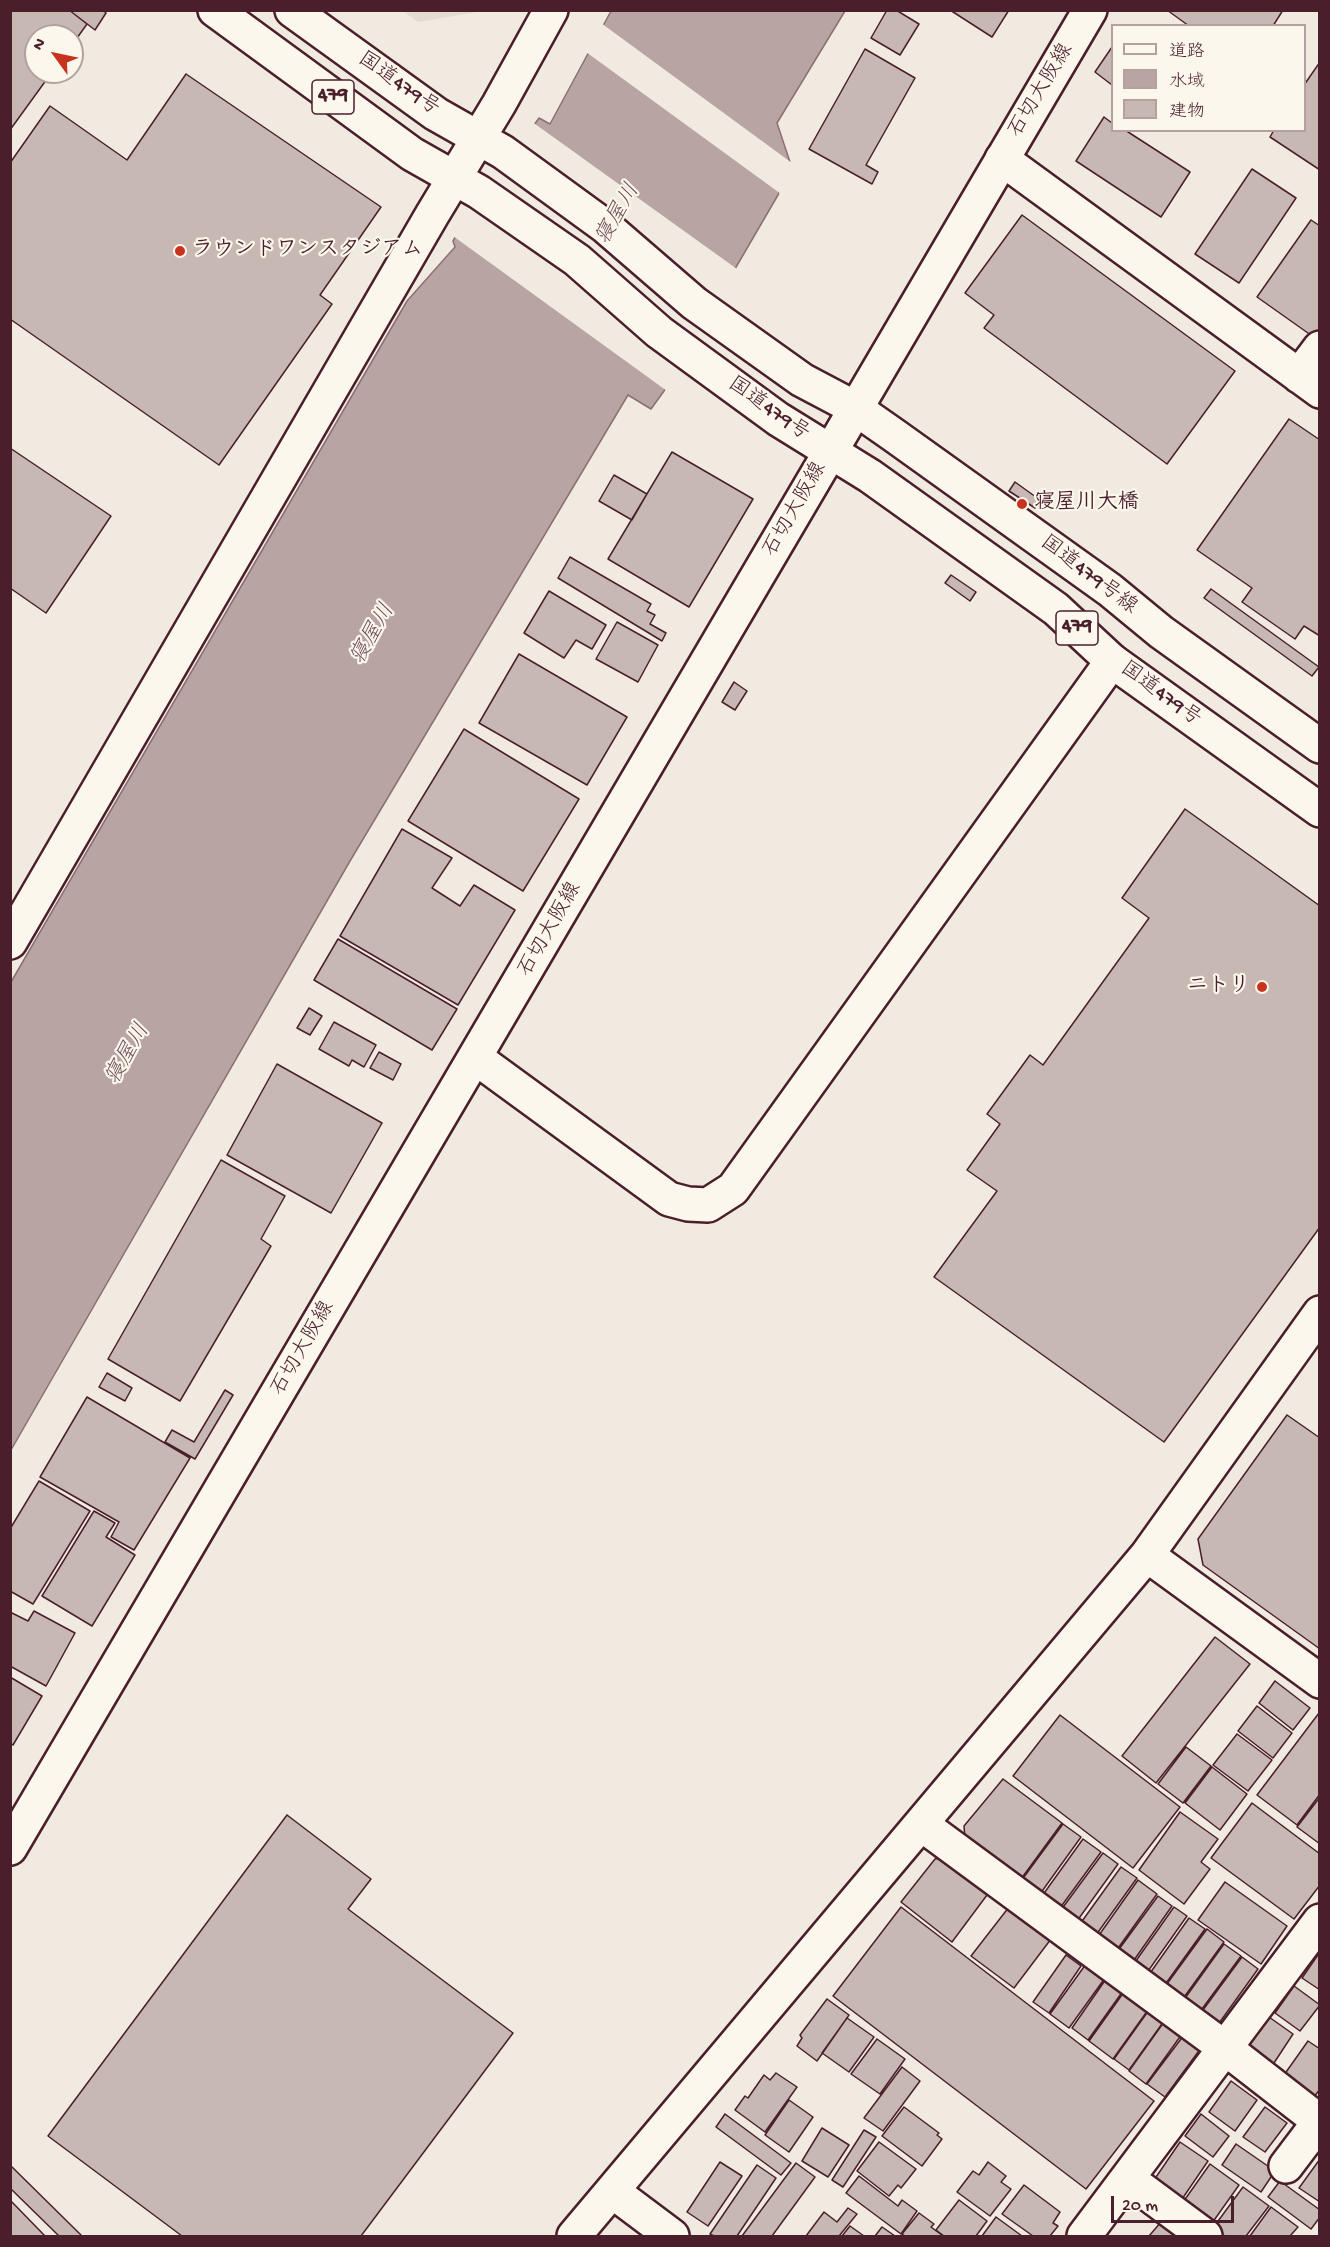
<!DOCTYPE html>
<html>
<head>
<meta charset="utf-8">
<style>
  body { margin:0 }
  #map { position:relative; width:1330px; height:2247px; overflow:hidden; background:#f0eae0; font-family:"Gochi Hand","Klee One",sans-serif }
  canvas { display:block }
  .frame { position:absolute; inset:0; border:12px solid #4a1f2b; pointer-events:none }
  .legend { position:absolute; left:1111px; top:24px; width:195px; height:108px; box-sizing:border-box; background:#fbf7ec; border:2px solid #b4a19f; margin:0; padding:8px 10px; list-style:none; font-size:18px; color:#4a1f2b }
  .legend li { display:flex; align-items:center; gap:12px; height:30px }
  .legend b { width:30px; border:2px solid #b4a19f }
  .north { position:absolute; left:24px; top:24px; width:60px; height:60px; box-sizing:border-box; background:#fbf7ec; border:2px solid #b4a19f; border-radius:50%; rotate:303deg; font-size:16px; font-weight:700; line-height:24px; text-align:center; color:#4a1f2b }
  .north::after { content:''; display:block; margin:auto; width:21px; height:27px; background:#c8321e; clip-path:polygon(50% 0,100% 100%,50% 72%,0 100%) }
  .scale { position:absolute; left:1111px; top:2196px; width:123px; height:27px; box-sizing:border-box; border:3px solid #4a1f2b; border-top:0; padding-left:8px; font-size:18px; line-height:21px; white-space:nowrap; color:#4a1f2b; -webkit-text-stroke:4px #fbf7ec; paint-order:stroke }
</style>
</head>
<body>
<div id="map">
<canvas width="1330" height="2247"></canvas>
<div class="frame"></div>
<ul class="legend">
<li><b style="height:8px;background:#fbf7ec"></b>道路</li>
<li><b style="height:16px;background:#b8a4a2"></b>水域</li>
<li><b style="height:16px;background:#c8b8b3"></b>建物</li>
</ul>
<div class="north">N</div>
<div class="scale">20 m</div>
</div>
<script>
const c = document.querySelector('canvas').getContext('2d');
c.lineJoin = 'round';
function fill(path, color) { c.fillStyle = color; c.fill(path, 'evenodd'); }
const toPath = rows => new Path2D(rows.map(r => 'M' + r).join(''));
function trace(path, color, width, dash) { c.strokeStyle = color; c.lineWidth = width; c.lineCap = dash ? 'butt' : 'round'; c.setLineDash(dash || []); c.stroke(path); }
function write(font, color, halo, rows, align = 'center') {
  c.font = font + ' "Gochi Hand","Klee One",sans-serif'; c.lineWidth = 4.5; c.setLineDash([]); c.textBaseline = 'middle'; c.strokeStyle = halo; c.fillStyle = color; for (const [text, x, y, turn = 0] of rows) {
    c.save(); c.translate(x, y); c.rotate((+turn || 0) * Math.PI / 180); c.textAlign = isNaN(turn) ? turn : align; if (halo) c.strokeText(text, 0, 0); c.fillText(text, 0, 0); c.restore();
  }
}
const built = toPath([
  [403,11,483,11,418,22]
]);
const water = toPath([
  [611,11,845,11,777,123,790,162,778,195,664,391,651,409,628,395,350,861,11,1450,11,982,407,301,455,247,453,241,525,119,534,125,539,118,550,124,611,11]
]);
const pier = toPath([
  [601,23,792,163,781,194,586,52],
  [524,116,737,269,667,391,453,236]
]);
const building = toPath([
  [10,10,69,10,87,24,72,45,72,36,36,36,36,72,52,72,10,130,10,10],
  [69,10,103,10,106,13,95,30,69,10],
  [887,10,896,10,919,24,900,55,871,38,887,10],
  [950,10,1009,10,992,37,950,10],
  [1167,10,1283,10,1273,26,1189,26,1167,10],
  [1112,47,1112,85,1095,72,1112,47],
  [865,49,915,78,866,165,878,172,872,184,809,149,865,49],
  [1320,62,1320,170,1270,137,1274,130,1304,130,1304,85,1320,62],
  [186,74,381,207,320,295,332,304,219,465,10,319,10,163,50,106,127,160,186,74],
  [1104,117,1112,123,1112,130,1125,130,1190,172,1161,217,1076,161,1104,117],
  [1252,169,1296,198,1239,283,1195,254,1252,169],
  [1022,215,1235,371,1167,464,984,328,994,315,965,293,1022,215],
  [1311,220,1320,226,1320,331,1315,338,1257,297,1311,220],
  [1289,419,1320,440,1320,636,1304,626,1295,639,1242,602,1252,588,1197,550,1289,419],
  [10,448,111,516,46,613,10,588,10,448],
  [672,452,753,499,689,607,608,559,672,452],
  [614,475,647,494,632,520,599,501,614,475],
  [1015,482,1040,500,1035,508,1009,491,1015,482],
  [570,557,651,604,647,611,655,615,650,624,666,633,662,641,558,578,570,557],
  [951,575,976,592,970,601,945,583,951,575],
  [1211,589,1319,667,1312,676,1204,598,1211,589],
  [549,591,606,625,592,649,576,640,564,658,524,633,549,591],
  [617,622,658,645,638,682,596,659,617,622],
  [519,654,627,717,587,785,479,723,519,654],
  [734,682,747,691,735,710,722,702,734,682],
  [464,729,579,799,523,891,408,821,464,729],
  [1185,809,1320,906,1320,1227,1164,1442,934,1277,997,1191,967,1170,1000,1124,987,1114,1030,1055,1043,1065,1149,918,1122,898,1185,809],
  [402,829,452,858,432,888,460,906,474,885,515,910,458,1005,340,936,402,829],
  [338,939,457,1009,432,1050,314,980,338,939],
  [309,1008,322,1016,310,1035,297,1028,309,1008],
  [334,1022,376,1045,364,1067,352,1060,349,1066,319,1049,334,1022],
  [379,1052,401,1064,393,1080,370,1068,379,1052],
  [277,1064,382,1123,331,1213,227,1155,277,1064],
  [221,1160,285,1196,261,1239,271,1246,180,1401,108,1359,221,1160],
  [107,1373,132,1388,125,1401,99,1387,107,1373],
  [225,1390,233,1395,195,1459,165,1442,172,1430,194,1442,225,1390],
  [87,1397,190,1458,134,1550,111,1537,119,1522,40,1477,87,1397],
  [1287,1415,1320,1438,1320,1649,1203,1565,1198,1539,1287,1415],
  [39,1481,90,1511,33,1604,10,1591,10,1529,39,1481],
  [94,1511,115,1523,106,1537,135,1555,92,1626,42,1596,94,1511],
  [34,1611,75,1633,46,1686,10,1666,10,1612,28,1621,34,1611],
  [1215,1637,1250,1664,1156,1783,1122,1756,1215,1637],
  [10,1677,42,1696,13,1745,10,1743,10,1677],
  [1275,1681,1310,1708,1293,1730,1259,1703,1275,1681],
  [1257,1706,1292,1733,1273,1758,1238,1731,1257,1706],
  [1319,1713,1320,1794,1297,1825,1257,1795,1319,1713],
  [1060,1715,1180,1807,1133,1868,1013,1776,1060,1715],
  [1237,1734,1272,1760,1248,1791,1213,1765,1237,1734],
  [1186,1747,1211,1766,1183,1803,1158,1784,1186,1747],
  [1212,1767,1247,1794,1220,1830,1185,1803,1212,1767],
  [1003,1779,1062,1823,1021,1879,965,1838,964,1826,1003,1779],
  [1320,1797,1320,1844,1297,1827,1320,1797],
  [1252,1803,1320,1854,1320,1885,1294,1919,1211,1858,1252,1803],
  [1180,1812,1218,1839,1201,1862,1210,1869,1184,1904,1139,1870,1180,1812],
  [287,1815,371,1879,348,1909,513,2033,361,2236,182,2236,48,2136,287,1815],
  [1063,1824,1081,1837,1040,1894,1021,1881,1063,1824],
  [1083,1839,1101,1852,1060,1908,1042,1896,1083,1839],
  [1103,1853,1118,1864,1077,1921,1061,1910,1103,1853],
  [946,1857,990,1891,952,1942,901,1902,935,1859,946,1857],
  [1121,1867,1137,1878,1096,1935,1080,1924,1121,1867],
  [1138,1880,1157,1894,1116,1951,1097,1938,1138,1880],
  [1225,1882,1287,1926,1261,1964,1198,1920,1225,1882],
  [1158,1896,1172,1906,1132,1963,1117,1952,1158,1896],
  [901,1907,1154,2101,1086,2189,833,1996,901,1907],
  [1009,1907,1051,1939,1014,1988,971,1956,1009,1907],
  [1174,1907,1187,1916,1146,1974,1133,1965,1174,1907],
  [1189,1918,1205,1929,1164,1986,1148,1976,1189,1918],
  [1207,1929,1224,1942,1182,2000,1164,1988,1207,1929],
  [1224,1944,1241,1956,1199,2013,1183,2001,1224,1944],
  [1320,1952,1320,1990,1302,1978,1320,1952],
  [1066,1955,1081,1966,1049,2013,1033,2002,1066,1955],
  [1242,1957,1258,1969,1217,2026,1200,2014,1242,1957],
  [1086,1964,1105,1978,1069,2028,1050,2014,1086,1964],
  [1106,1979,1123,1991,1088,2040,1072,2028,1106,1979],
  [1294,1986,1320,2005,1300,2031,1275,2013,1294,1986],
  [1124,1992,1148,2010,1113,2059,1089,2041,1124,1992],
  [827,1999,849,2015,817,2061,797,2046,802,2038,800,2035,827,1999],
  [1149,2010,1164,2021,1129,2070,1114,2059,1149,2010],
  [1269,2017,1293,2034,1272,2066,1247,2049,1269,2017],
  [847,2018,874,2037,849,2072,822,2053,847,2018],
  [1164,2022,1182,2034,1146,2084,1129,2071,1164,2022],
  [1184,2035,1201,2048,1165,2097,1147,2084,1184,2035],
  [877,2039,905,2059,880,2094,851,2074,877,2039],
  [1308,2041,1320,2049,1320,2089,1314,2097,1284,2075,1308,2041],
  [902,2067,920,2081,883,2131,864,2118,902,2067],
  [776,2073,797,2087,765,2132,735,2110,745,2096,748,2098,764,2075,770,2080,776,2073],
  [1231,2081,1257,2100,1235,2131,1209,2112,1231,2081],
  [789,2100,813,2117,789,2152,765,2135,789,2100],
  [904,2107,939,2133,937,2135,942,2139,922,2166,882,2136,904,2107],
  [1265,2107,1287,2123,1265,2152,1243,2137,1265,2107],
  [725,2114,791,2163,781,2175,716,2127,725,2114],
  [1201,2114,1229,2136,1213,2157,1185,2136,1201,2114],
  [822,2128,849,2145,828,2177,802,2161,822,2128],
  [864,2130,876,2137,843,2187,832,2180,864,2130],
  [879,2142,916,2169,901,2188,898,2185,889,2196,857,2171,879,2142],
  [1180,2142,1208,2161,1180,2202,1152,2183,1180,2142],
  [1236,2144,1275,2171,1261,2192,1222,2165,1236,2144],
  [1320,2159,1320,2202,1299,2188,1320,2159],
  [720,2162,742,2176,708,2226,687,2212,720,2162],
  [988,2162,1006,2176,1001,2182,1011,2189,990,2216,957,2192,973,2171,979,2175,988,2162],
  [796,2163,815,2177,772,2236,742,2236,796,2163],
  [1210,2164,1239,2185,1210,2226,1181,2205,1210,2164],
  [10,2165,82,2236,59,2236,10,2188,10,2165],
  [757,2165,776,2178,737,2236,714,2236,710,2234,757,2165],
  [859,2176,898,2206,902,2200,917,2211,901,2234,846,2193,859,2176],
  [1280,2181,1320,2210,1320,2217,1311,2229,1268,2197,1280,2181],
  [1024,2185,1060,2212,1053,2223,1058,2226,1050,2236,1033,2236,1002,2214,1024,2185],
  [1243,2187,1269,2206,1246,2236,1225,2236,1213,2228,1243,2187],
  [10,2200,45,2236,10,2236,10,2200],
  [959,2200,987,2221,976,2236,944,2236,936,2230,959,2200],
  [1271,2207,1298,2227,1290,2236,1250,2236,1271,2207],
  [848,2208,857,2214,839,2236,806,2236,824,2212,837,2222,848,2208],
  [919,2213,934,2224,931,2227,943,2236,905,2236,902,2234,919,2213],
  [996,2217,1022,2236,982,2236,996,2217],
  [1161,2222,1178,2236,1149,2236,1161,2222],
  [850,2226,864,2236,842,2236,850,2226],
  [882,2227,895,2236,875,2236,882,2227]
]);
const minor = toPath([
  [1002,159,1320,391],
  [1299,376,1320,348],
  [10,942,432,215,499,104,551,10],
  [476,1058,669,1199,688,1204,708,1205,733,1189,1112,661],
  [1147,1555,1320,1681],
  [921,1824,1225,2048,1319,2121],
  [1286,2166,1320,2121],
  [1128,2179,1205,2236],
  [612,2191,672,2236],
  [574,2236,1147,1555,1320,1313],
  [1084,2236,1320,1921]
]);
const major = toPath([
  [10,1848,1090,10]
]);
const highway = toPath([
  [215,10,412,154,479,192,577,260,659,332,778,419,870,476,1056,609,1112,661,1320,810],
  [292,10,436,114,503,152,606,227,694,303,802,380,855,408,895,436,1110,590,1161,632,1320,746]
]);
const markers = [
  [180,251,6,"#c8321e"],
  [1022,504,6,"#c8321e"],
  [1262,987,6,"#c8321e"]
];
const shields = [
  [333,97,42],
  [1077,628,42]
];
const shieldNames = [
  ["479",333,97],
  ["479",1077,628]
];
const streetNames = [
  ["国道479号",398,85,35],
  ["石切大阪線",1042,91,-59],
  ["国道479号",768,410,35],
  ["石切大阪線",796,510,-60],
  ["国道479号線",1088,576,37],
  ["国道479号",1160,695,36],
  ["石切大阪線",551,930,-60],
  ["石切大阪線",304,1349,-60]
];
const poiNames = [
  ["ラウンドワンスタジアム",192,251],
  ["寝屋川大橋",1034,504],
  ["ニトリ",1250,987,"right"]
];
const waterNames = [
  ["寝屋川",619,215,-60],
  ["寝屋川",374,635,-60],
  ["寝屋川",129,1055,-60]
];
fill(built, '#e4dbd2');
fill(water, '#b8a4a2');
trace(water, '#8c6f72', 1.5);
fill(pier, '#f0eae0');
fill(building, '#c8b8b3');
trace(building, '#4a1f2b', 1.5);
trace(minor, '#4a1f2b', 38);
trace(major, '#4a1f2b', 38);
trace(highway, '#4a1f2b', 38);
trace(minor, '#fbf7ec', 33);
trace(major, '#fbf7ec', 33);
trace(highway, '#fbf7ec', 33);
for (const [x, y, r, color] of markers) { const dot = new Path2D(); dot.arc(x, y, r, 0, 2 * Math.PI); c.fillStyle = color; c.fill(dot); trace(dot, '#fbf7ec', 2); }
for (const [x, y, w] of shields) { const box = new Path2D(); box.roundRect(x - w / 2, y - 17, w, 34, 4.5); c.fillStyle = '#fbf7ec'; c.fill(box); trace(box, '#4a1f2b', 1.5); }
write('bold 20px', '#4a1f2b', null, shieldNames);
write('21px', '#4a1f2b', '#fbf7ec', streetNames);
write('bold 21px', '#4a1f2b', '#fbf7ec', poiNames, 'left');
write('italic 22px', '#704e55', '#fbf7ec', waterNames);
</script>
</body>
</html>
